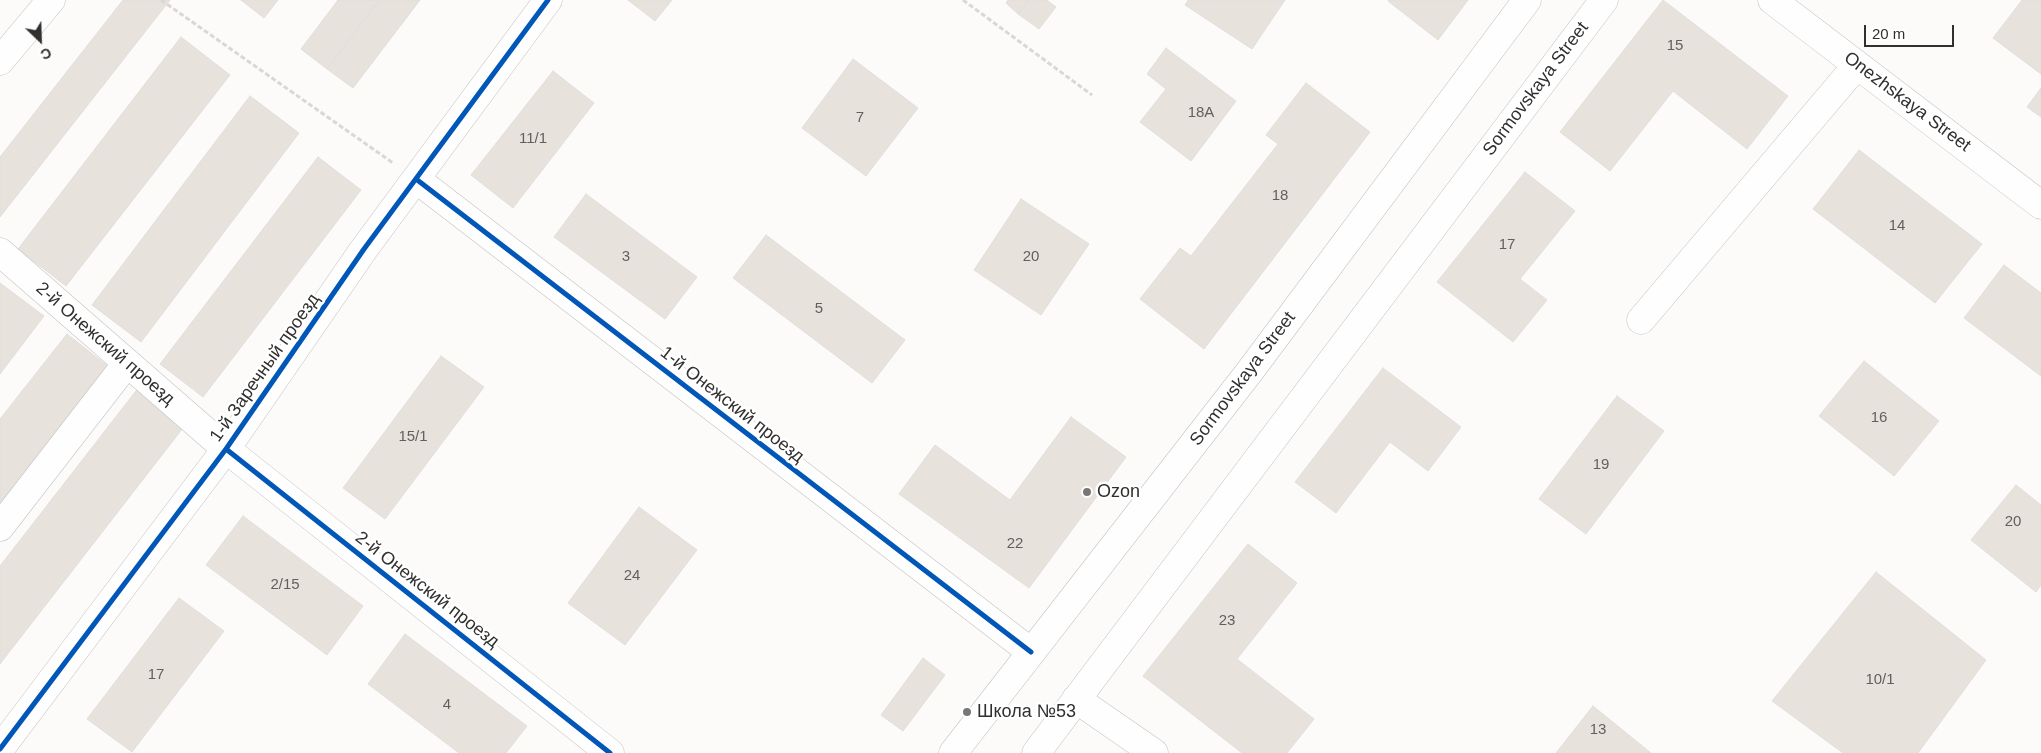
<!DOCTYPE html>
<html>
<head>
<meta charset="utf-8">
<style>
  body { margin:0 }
  #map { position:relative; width:2041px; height:753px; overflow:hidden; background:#fcfbfa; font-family:Arial,sans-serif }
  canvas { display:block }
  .north { position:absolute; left:15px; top:15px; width:50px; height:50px; -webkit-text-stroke:4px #fff; paint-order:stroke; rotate:156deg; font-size:14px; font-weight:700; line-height:20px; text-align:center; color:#31302f }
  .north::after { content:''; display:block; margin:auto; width:18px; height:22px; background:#31302f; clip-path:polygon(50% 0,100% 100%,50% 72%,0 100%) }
  .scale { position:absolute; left:1864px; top:25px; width:90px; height:22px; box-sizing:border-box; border:2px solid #31302f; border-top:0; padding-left:6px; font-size:15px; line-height:18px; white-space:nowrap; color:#31302f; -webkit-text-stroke:4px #fff; paint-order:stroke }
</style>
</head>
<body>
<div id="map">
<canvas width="2041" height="753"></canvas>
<div class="north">С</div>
<div class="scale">20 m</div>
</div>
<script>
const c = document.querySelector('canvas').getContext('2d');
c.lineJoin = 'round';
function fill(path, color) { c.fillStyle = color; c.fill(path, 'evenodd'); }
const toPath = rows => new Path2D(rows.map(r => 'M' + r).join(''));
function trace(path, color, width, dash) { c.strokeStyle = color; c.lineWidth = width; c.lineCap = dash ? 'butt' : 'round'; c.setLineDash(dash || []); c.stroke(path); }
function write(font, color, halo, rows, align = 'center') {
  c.font = font + ' Arial,sans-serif'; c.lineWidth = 5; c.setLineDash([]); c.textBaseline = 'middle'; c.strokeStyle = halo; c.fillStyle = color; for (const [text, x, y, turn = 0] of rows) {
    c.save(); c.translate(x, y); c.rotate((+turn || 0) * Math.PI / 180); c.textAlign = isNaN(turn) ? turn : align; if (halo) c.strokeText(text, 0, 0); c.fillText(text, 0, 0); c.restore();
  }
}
const building = toPath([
  [123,0,170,0,0,217,0,157,123,0],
  [241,0,278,0,264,18,241,0],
  [338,0,379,0,327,69,301,49,338,0],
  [379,0,420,0,353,88,327,69,379,0],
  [628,0,672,0,655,21,628,0],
  [1008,0,1029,0,1018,14,1006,3,1008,0],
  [1029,0,1047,0,1056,7,1039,29,1018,14,1029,0],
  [1188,0,1285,0,1252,49,1185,5,1188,0],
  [1389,0,1468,0,1438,40,1388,1,1389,0],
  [1663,0,1788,96,1747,149,1673,91,1610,171,1560,132,1663,0],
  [2022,0,2041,0,2041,74,1993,38,2022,0],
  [181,37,230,75,66,286,18,249,181,37],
  [1166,48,1236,101,1191,161,1140,122,1166,89,1147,74,1166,48],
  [853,59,918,108,866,176,802,128,853,59],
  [553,71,594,103,513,208,471,175,553,71],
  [1306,83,1370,132,1204,349,1140,299,1180,248,1191,256,1278,144,1266,135,1306,83],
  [2041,88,2041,117,2027,107,2041,88],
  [250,96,299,133,141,342,92,305,250,96],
  [1859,150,1982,244,1935,303,1813,209,1859,150],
  [318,157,361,190,203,397,160,364,318,157],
  [1525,172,1575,211,1520,279,1547,300,1513,342,1437,282,1525,172],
  [586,194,697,277,665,319,554,237,586,194],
  [1021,199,1089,244,1041,315,974,270,1021,199],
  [766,235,905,340,872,383,733,278,766,235],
  [2004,265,2041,293,2041,376,1964,318,2004,265],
  [0,283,44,316,0,374,0,283],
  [67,334,114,371,0,516,0,419,67,334],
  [441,356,484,387,385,519,343,488,441,356],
  [1864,361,1939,421,1894,476,1819,416,1864,361],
  [1383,368,1461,427,1428,471,1390,442,1336,513,1295,482,1383,368],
  [139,387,186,424,0,664,0,566,139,387],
  [1617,396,1664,431,1586,534,1539,499,1617,396],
  [1071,417,1126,457,1029,588,899,494,935,445,1010,500,1071,417],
  [2016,485,2041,505,2041,585,2036,592,1971,540,2016,485],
  [639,507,697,550,625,645,568,603,639,507],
  [243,516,363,606,327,655,206,565,243,516],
  [1248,544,1297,583,1237,659,1314,719,1287,753,1242,753,1143,676,1248,544],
  [1876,572,1986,660,1918,753,1843,753,1772,701,1876,572],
  [179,598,224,631,132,752,87,719,179,598],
  [405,634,527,726,506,753,459,753,368,684,405,634],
  [923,658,945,675,903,731,881,715,923,658],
  [1593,706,1651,753,1556,753,1593,706]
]);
const path = toPath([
  [161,0,393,163],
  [963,0,1092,95]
]);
const minor = toPath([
  [1772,0,2041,205],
  [0,61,51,0],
  [416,179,1031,652],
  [0,252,226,449,610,753],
  [1641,320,1857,65],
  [0,527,127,363],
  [1076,699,1154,753],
  [0,749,226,449,364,249,548,0]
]);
const major = toPath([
  [1036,753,1604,0]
]);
const highway = toPath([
  [953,753,1250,371,1527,0]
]);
const cycleway = toPath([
  [416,179,1031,652],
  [226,449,610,753],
  [0,749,226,449,364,249,548,0]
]);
const markers = [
  [1087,492,5,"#787776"],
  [967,712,5,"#787776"]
];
const numberNames = [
  ["15",1675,46],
  ["18А",1201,113],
  ["7",860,118],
  ["11/1",533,139],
  ["18",1280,196],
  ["14",1897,226],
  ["17",1507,245],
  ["3",626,257],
  ["20",1031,257],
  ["5",819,309],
  ["16",1879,418],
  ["15/1",413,437],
  ["19",1601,465],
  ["20",2013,522],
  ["22",1015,544],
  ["24",632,576],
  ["2/15",285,585],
  ["23",1227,621],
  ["17",156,675],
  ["10/1",1880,680],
  ["4",447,705],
  ["13",1598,730]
];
const streetNames = [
  ["Sormovskaya Street",1536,89,-53],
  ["Onezhskaya Street",1907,102,37],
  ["2-й Онежский проезд",105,344,41],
  ["1-й Заречный проезд",265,368,-55],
  ["Sormovskaya Street",1243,379,-53],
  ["1-й Онежский проезд",732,405,38],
  ["2-й Онежский проезд",427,590,38]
];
const poiNames = [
  ["Ozon",1097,492],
  ["Школа №53",977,712]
];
fill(building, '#e8e2dd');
trace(building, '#e0dfde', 1);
trace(minor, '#c3c2c1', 29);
trace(major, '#c3c2c1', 29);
trace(highway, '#c3c2c1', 29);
trace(path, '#d9d8d7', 3, [5, 2.5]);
trace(minor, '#fffefe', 28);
trace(major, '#fffefe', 28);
trace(highway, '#fffefe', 28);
trace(cycleway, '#0057b8', 5);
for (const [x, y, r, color] of markers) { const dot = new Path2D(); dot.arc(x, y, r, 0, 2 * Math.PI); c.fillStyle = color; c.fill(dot); trace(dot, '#fff', 2); }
write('15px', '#625f5d', null, numberNames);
write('18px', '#31302f', '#fff', streetNames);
write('18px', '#31302f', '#fff', poiNames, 'left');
</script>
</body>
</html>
